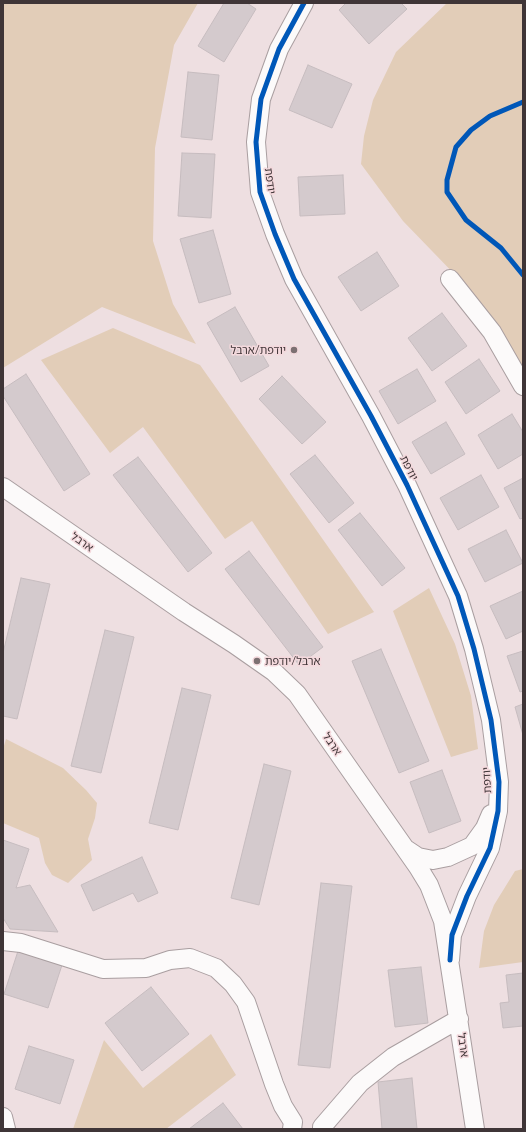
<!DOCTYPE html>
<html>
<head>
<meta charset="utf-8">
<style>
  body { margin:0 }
  #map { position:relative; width:526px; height:1132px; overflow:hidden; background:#eedfe1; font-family:Lato,sans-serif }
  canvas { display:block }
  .frame { position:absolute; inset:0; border:4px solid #3f3537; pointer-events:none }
</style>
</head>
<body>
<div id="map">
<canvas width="526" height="1132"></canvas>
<div class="frame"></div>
</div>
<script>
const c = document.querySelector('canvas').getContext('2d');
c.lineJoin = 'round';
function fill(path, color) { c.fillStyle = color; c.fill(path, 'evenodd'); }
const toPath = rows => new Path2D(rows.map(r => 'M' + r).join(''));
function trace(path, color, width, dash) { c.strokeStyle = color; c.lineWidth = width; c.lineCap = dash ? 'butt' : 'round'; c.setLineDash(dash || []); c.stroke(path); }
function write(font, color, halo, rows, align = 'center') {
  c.font = font + ' Lato,"Noto Sans Hebrew",sans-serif'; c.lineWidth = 3; c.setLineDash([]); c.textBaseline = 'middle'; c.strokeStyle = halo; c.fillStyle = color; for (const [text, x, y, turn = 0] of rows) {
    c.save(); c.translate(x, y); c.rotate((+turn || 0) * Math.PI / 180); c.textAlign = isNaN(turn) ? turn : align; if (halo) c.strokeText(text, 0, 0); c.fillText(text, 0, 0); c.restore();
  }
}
const green = toPath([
  [3,3,198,3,174,45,155,148,153,241,173,304,196,344,102,307,3,368],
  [447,3,523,3,523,381,462,282,403,221,361,164,364,136,373,100,396,52],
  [113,328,200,365,374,612,328,634,252,521,225,539,143,427,110,453,41,360],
  [429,588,455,644,471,696,478,749,451,757,393,611],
  [6,739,63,768,86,790,97,803,95,818,88,839,92,860,68,883,52,875,45,863,39,838,3,823,3,749],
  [523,869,523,962,479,968,484,931,494,905,515,871],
  [211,1034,236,1075,166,1129,73,1129,104,1040,143,1088]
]);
const building = toPath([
  [224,3,247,3,256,9,224,62,198,46,224,3],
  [346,3,401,3,407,9,369,44,339,10,346,3],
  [308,65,352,84,332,128,289,110,308,65],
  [188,72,219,75,212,140,181,137,188,72],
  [182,153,215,154,211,218,178,216,182,153],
  [343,175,345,214,300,216,298,177,343,175],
  [213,230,231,294,199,303,180,239,213,230],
  [377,252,399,286,361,311,338,277,377,252],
  [235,307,269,366,241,382,207,323,235,307],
  [442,313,467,346,432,371,408,338,442,313],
  [479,359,500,391,466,414,445,382,479,359],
  [417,369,436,401,398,424,379,391,417,369],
  [26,374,90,474,64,491,3,396,3,389,26,374],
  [282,376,326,422,302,444,259,399,282,376],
  [512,414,523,432,523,454,498,469,478,435,512,414],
  [446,422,465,454,431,474,412,442,446,422],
  [315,455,354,503,329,523,290,474,315,455],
  [138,457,212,553,188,572,113,475,138,457],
  [481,475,499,507,458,530,440,498,481,475],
  [523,478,523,518,520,519,504,488,523,478],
  [360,513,405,568,382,586,338,530,360,513],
  [506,530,523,563,485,582,468,549,506,530],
  [249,551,323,647,299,665,225,569,249,551],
  [21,578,50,584,17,719,3,716,3,653,21,578],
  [523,591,523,631,506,639,490,606,523,591],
  [105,630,134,637,101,773,71,766,105,630],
  [381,649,429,761,399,773,352,661,381,649],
  [523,651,523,691,520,692,507,656,523,651],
  [182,688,211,695,178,830,149,823,182,688],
  [523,704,523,735,515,707,523,704],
  [264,764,291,771,259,905,231,898,264,764],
  [442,770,461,821,429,833,410,782,442,770],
  [3,840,29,849,16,888,30,885,58,932,10,929,3,918,3,840],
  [142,857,158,893,138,902,133,893,93,911,81,885,142,857],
  [321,883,352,886,330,1068,298,1065,321,883],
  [18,951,62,965,48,1008,4,994,18,951],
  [421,967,428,1023,395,1027,388,970,421,967],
  [523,973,523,1026,503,1028,500,1003,509,1002,506,975,523,973],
  [151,987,189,1034,142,1071,105,1023,151,987],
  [29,1046,74,1060,60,1104,15,1089,29,1046],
  [412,1078,417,1129,382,1129,378,1082,412,1078],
  [223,1103,243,1129,189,1129,223,1103]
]);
const street = toPath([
  [304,3,279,49,261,99,256,142,260,192,275,234,294,279,371,416,407,485,458,596,474,649,491,720,499,782,498,811,490,848,467,896,452,935,450,960],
  [450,279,492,332,523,386],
  [3,487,184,612,234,644,274,672,297,694,418,867,429,885,443,921,475,1129],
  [406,849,418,857,433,860,448,857,472,846,485,828,491,814],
  [3,941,21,943,103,969,146,968,170,960,190,958,216,968,233,984,246,1002,274,1084,283,1106,293,1122,292,1129],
  [3,1117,6,1129],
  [322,1127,360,1083,393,1057,459,1019]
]);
const cycleway = toPath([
  [304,3,279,49,261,99,256,142,260,192,275,234,294,279,371,416,407,485,458,596,474,649,491,720,499,782,498,811,490,848,467,896,452,935,450,960],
  [523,102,490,116,471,130,456,147,447,180,447,192,466,220,501,248,523,275]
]);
const markers = [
  [294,350,4,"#7c7072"],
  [257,661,4,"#7c7072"]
];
const streetNames = [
  ["יודפת",270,181,82],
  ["יודפת",409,468,63],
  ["ארבל",82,542,35],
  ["ארבל",332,744,55],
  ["יודפת",487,780,-93],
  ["ארבל",463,1045,82]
];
const poiNames = [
  ["יודפת/ארבל",286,350],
  ["ארבל/יודפת",265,661,"left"]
];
fill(green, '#e2cdb8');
fill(building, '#d4cacd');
trace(building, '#c6bcbf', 1);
trace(street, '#a99ea0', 20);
trace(street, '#fcfafa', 18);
trace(cycleway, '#0057b8', 5);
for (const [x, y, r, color] of markers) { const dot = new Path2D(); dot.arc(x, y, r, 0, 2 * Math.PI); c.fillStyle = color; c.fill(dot); trace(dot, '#f4d9dd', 1.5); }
write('11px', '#3f3537', '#f4d9dd', streetNames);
write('11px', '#3f3537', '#f4d9dd', poiNames, 'right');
</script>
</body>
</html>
